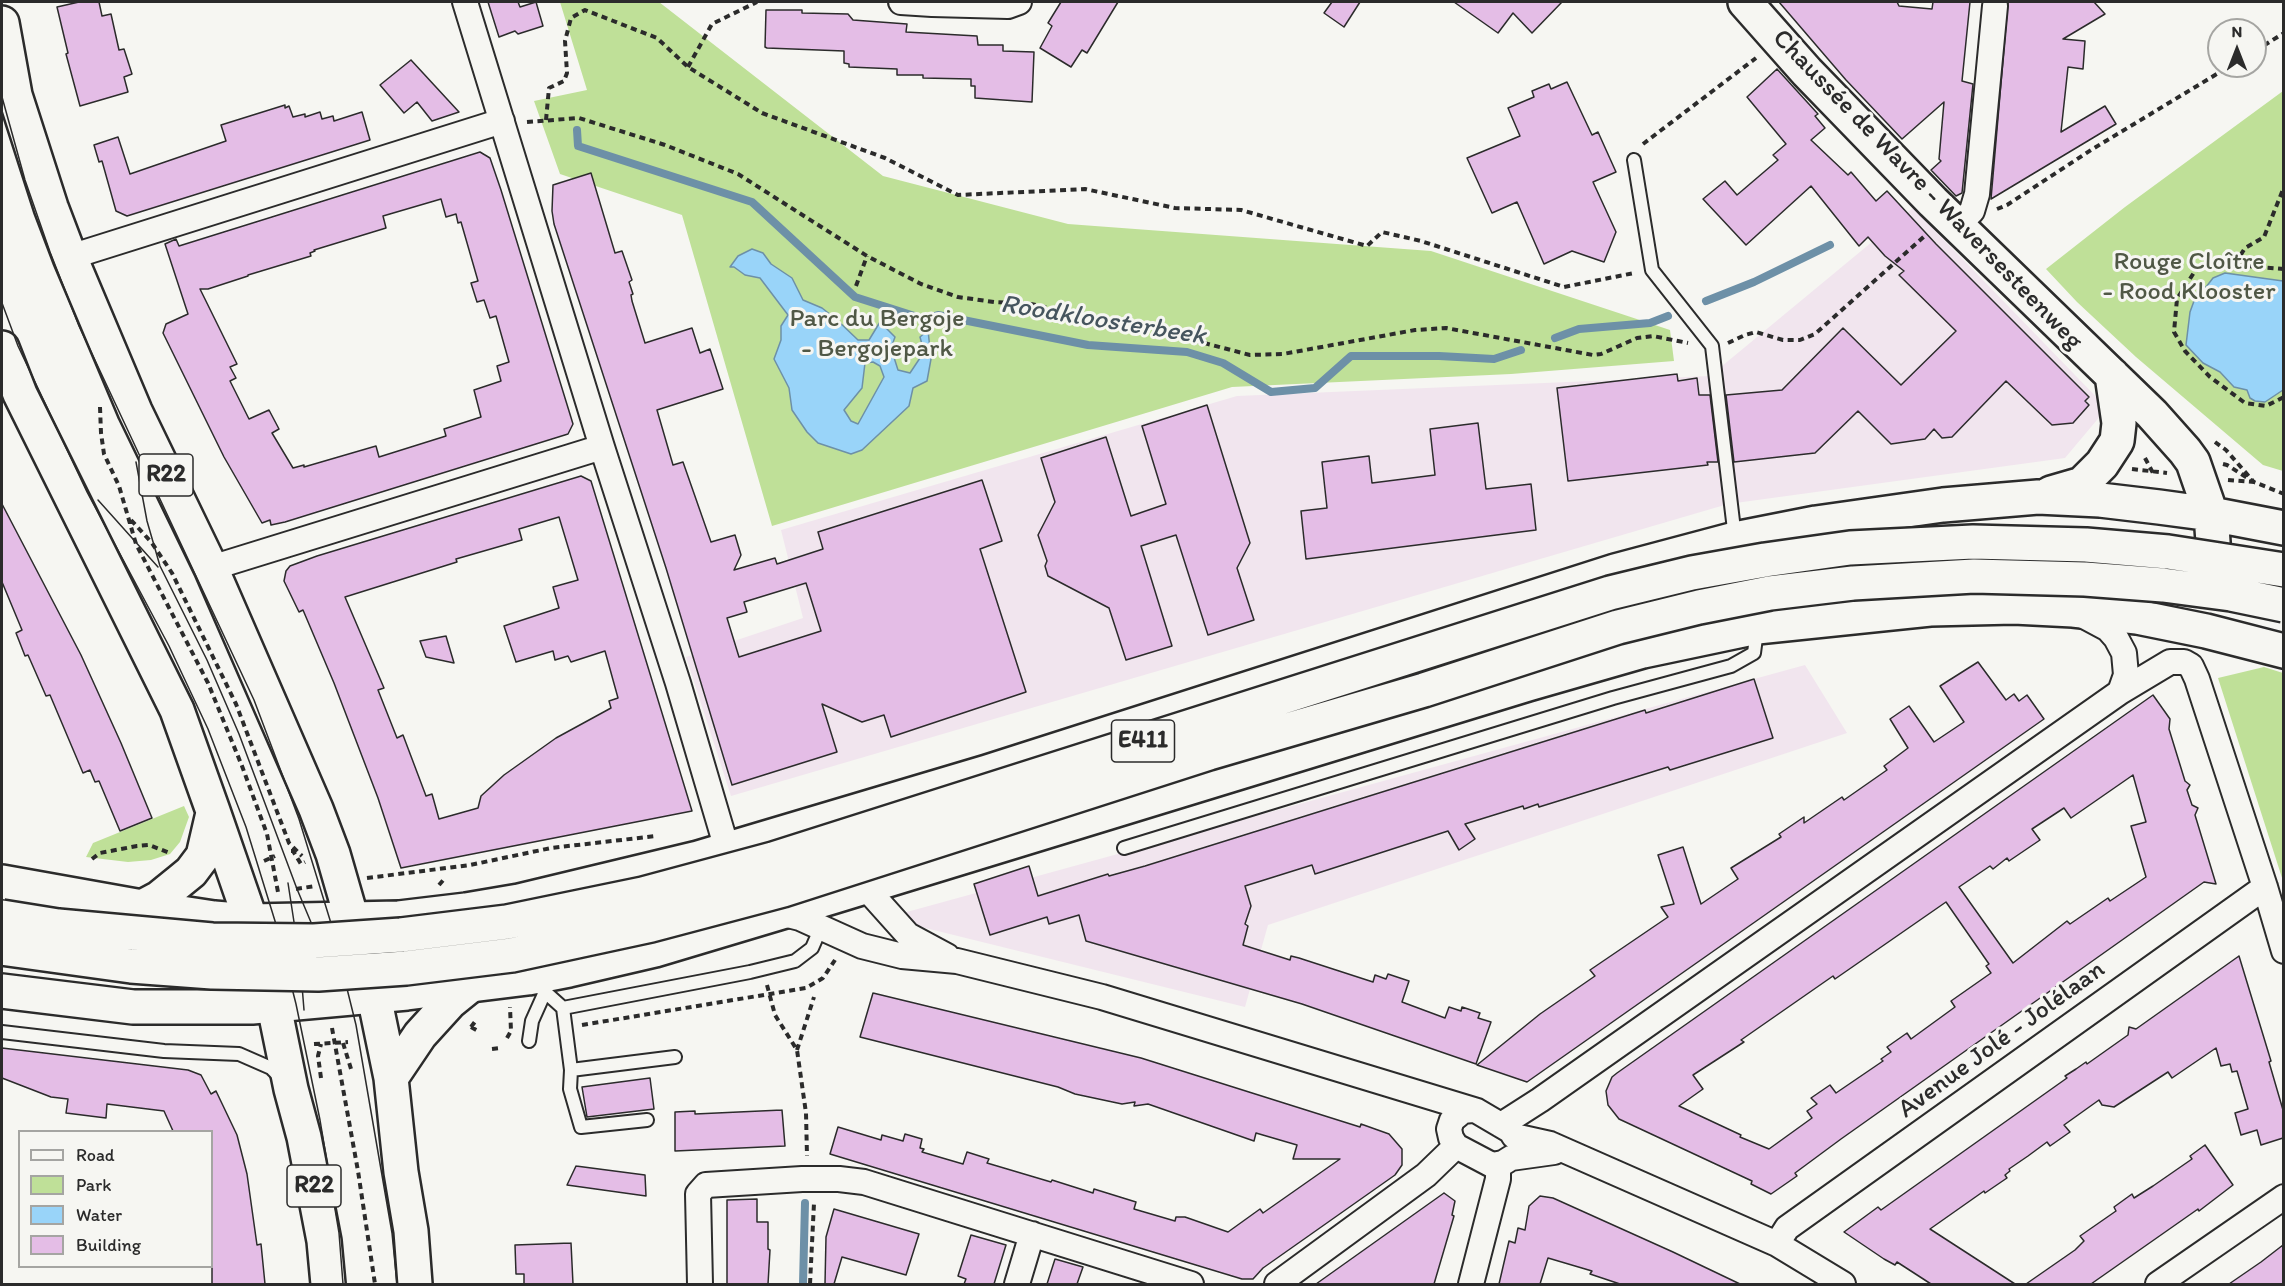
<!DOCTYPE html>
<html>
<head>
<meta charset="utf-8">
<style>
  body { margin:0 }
  #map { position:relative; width:2285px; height:1286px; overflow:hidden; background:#f6f6f2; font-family:Itim,sans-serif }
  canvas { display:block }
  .frame { position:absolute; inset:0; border:3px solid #2b2b2b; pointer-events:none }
  .legend { position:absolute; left:18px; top:1130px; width:195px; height:138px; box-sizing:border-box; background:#f6f6f2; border:2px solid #a5a5a2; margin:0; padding:8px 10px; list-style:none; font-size:18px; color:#2b2b2b }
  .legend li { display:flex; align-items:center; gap:12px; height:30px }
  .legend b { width:30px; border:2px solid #a5a5a2 }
  .north { position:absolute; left:2207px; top:18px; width:60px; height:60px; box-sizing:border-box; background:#f6f6f2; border:2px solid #a5a5a2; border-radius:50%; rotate:0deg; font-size:16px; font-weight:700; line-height:24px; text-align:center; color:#2b2b2b }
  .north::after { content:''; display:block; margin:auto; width:21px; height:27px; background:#2b2b2b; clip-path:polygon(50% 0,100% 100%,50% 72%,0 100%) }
</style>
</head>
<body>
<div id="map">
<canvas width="2285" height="1286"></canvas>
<div class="frame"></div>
<ul class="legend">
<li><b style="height:8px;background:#f6f6f2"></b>Road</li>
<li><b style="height:16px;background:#bfe098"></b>Park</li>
<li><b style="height:16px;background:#99d4f9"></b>Water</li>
<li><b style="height:16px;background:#e4bde6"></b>Building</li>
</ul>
<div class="north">N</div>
</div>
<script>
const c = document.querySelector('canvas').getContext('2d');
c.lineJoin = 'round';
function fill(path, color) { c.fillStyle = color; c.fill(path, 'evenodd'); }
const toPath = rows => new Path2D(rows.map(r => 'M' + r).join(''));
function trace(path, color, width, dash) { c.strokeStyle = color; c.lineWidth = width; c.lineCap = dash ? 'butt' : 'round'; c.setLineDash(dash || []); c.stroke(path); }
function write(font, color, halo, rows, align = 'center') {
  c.font = font + ' Itim,sans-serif'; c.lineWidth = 6; c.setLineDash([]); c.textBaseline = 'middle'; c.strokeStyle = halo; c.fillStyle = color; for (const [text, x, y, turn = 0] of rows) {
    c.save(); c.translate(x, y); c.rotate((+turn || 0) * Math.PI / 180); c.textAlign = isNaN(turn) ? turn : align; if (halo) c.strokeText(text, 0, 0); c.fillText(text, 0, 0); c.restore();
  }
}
const built = toPath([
  [1913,208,2107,408,2065,458,1728,504,731,796,686,657,803,618,781,530,1237,396,1710,376],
  [1805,665,1847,733,1268,925,1245,1007,885,918]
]);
const green = toPath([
  [560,2,659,2,883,176,1068,224,1431,251,1670,330,1674,361,1511,374,1232,387,772,526,682,215,560,174,534,101,587,90],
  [2283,91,2283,471,2263,465,2136,357,2077,302,2046,269,2125,207],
  [2264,667,2283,673,2283,881,2218,678],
  [184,806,189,817,180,842,170,854,151,860,128,862,86,857,93,843]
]);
const water = toPath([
  [752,249,763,253,771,264,792,278,803,300,822,308,836,319,858,340,869,340,880,322,895,337,891,348,898,370,910,373,924,352,920,337,928,330,931,359,927,381,913,388,909,406,862,450,851,454,818,443,807,432,792,410,789,388,774,359,781,340,781,326,788,315,760,278,745,275,734,267,730,267,738,256,752,249],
  [873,362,880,366,884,377,858,424,851,421,844,410,862,388,865,363,873,362],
  [2225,273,2283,281,2283,390,2265,402,2255,401,2250,398,2247,390,2234,387,2220,372,2203,363,2186,345,2190,312,2198,290,2206,287,2213,278,2225,273]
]);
const stream = toPath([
  [577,130,578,146,752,202,855,297,924,319,938,315,1088,345,1187,352,1223,363,1271,392,1315,388,1351,356,1439,356,1494,359,1521,350],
  [1706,301,1754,282,1830,245],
  [1555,338,1579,329,1650,323,1668,316],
  [803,1284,805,1203]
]);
const building = toPath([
  [79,2,99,2,102,16,111,14,119,50,124,49,132,74,124,77,128,92,80,106,66,54,68,53,57,7,79,2],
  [488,2,518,2,520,7,536,2,543,26,518,34,515,31,499,37,488,2],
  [1061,2,1118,2,1087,53,1082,50,1071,67,1040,48,1052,26,1048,23,1061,2],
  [1332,2,1360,2,1344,27,1324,13,1332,2],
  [1454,2,1562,2,1532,33,1513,13,1498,33,1454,2],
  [1779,2,1897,2,1899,6,1932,9,1933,2,1970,2,1962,81,1973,84,1962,193,1956,196,1931,170,1941,161,1939,159,1944,102,1902,139,1846,80,1779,2],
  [2008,2,2094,2,2105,14,2063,39,2085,41,2083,69,2068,67,2061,132,2105,106,2116,124,1991,199,2008,2],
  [766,10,802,10,802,13,848,14,853,20,907,24,906,32,977,36,978,45,1003,45,1003,51,1034,52,1032,102,975,98,975,86,971,86,971,79,923,78,923,75,897,75,897,69,849,67,849,64,844,63,844,51,767,48,765,47,766,10],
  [411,60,459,112,432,121,417,102,404,113,380,85,411,60],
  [1777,69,1818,114,1815,116,1825,128,1811,140,1848,175,1851,172,1876,201,1887,191,1936,244,2089,397,2085,401,2089,405,2073,423,2052,425,2006,381,1952,437,1942,438,1934,429,1925,439,1891,444,1858,411,1815,453,1734,462,1726,395,1782,390,1843,328,1901,385,1956,331,1899,275,1904,271,1885,256,1868,237,1859,246,1811,186,1746,245,1703,199,1725,181,1737,195,1778,160,1773,155,1786,144,1747,97,1777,69],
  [1567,82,1592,135,1598,132,1616,172,1593,182,1616,232,1604,262,1572,251,1544,264,1517,202,1492,213,1467,158,1520,136,1508,108,1534,97,1532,91,1549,84,1551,89,1567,82],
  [285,105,285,108,289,106,293,117,305,114,305,117,320,112,322,119,333,116,334,121,362,112,370,140,127,216,116,211,102,161,99,162,94,145,118,137,130,174,226,141,221,125,285,105],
  [480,152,490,158,501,190,573,424,568,434,285,522,271,525,270,520,262,523,224,457,163,333,166,324,188,314,165,244,176,239,179,246,480,152],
  [441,199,446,217,456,214,458,223,461,222,478,281,471,283,477,302,484,300,490,318,496,316,509,362,497,366,501,381,474,390,481,417,444,429,446,436,379,457,376,446,304,467,304,465,293,468,272,433,279,429,269,410,249,419,230,381,236,378,230,367,237,364,200,289,208,289,248,276,248,275,311,256,310,253,315,251,314,250,386,228,383,216,441,199],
  [591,173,615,253,622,251,632,280,629,282,633,294,631,295,632,301,645,343,692,328,700,353,710,349,723,389,657,410,673,465,683,462,711,542,735,535,741,555,734,570,775,558,777,564,823,549,818,532,982,480,1002,541,980,549,1026,692,891,737,884,715,862,722,822,704,837,752,732,785,666,568,554,224,552,211,553,185,591,173],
  [806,583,821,631,739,657,727,618,747,612,744,602,806,583],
  [1677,374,1678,381,1697,378,1699,395,1710,395,1718,462,1707,462,1708,465,1568,481,1557,388,1677,374],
  [1207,405,1250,543,1237,568,1254,620,1208,635,1176,535,1141,546,1172,646,1126,660,1109,608,1048,576,1045,566,1047,561,1038,535,1055,502,1041,458,1106,437,1131,516,1166,504,1142,426,1207,405],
  [1478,423,1486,489,1531,484,1536,530,1306,559,1301,511,1327,508,1322,462,1369,456,1372,483,1435,475,1430,429,1478,423],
  [581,476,591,481,692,811,401,868,378,798,334,683,303,610,299,612,284,581,286,571,290,566,317,556,581,476],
  [559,517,578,580,553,587,559,608,504,626,516,662,553,651,555,660,568,656,571,662,605,651,618,698,609,701,611,708,556,738,504,775,481,796,478,808,439,819,432,794,426,796,403,735,397,738,378,690,384,688,345,597,457,562,456,559,522,540,519,529,559,517],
  [2,504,81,655,121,743,152,818,120,831,99,781,95,782,90,770,83,773,50,695,46,696,28,655,25,656,16,633,22,630,2,582,2,504],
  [446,636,454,663,426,657,420,641,446,636],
  [1978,662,2006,700,2014,694,2019,701,2027,695,2044,719,1527,1082,1477,1065,1540,1014,1595,976,1590,970,1668,917,1661,907,1674,904,1658,855,1683,847,1701,904,1738,879,1731,868,1781,837,1779,834,1804,817,1804,823,1842,797,1844,800,1887,770,1884,766,1908,748,1890,719,1909,706,1934,742,1964,722,1940,686,1978,662],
  [1754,679,1773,738,1670,770,1668,767,1539,807,1538,804,1524,809,1523,806,1465,824,1475,839,1459,850,1448,831,1315,874,1312,865,1245,886,1251,906,1245,924,1248,926,1243,945,1290,960,1291,956,1299,958,1373,982,1375,975,1386,979,1388,974,1409,981,1402,1002,1445,1018,1449,1007,1461,1011,1462,1007,1480,1013,1478,1018,1491,1022,1476,1064,1302,1004,1086,941,1079,915,1049,924,1047,917,990,935,974,884,1029,866,1038,896,1108,874,1109,876,1145,866,1645,710,1646,713,1754,679],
  [2153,695,2170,719,2169,729,2185,781,2190,785,2187,790,2192,805,2198,808,2195,815,2216,884,2204,882,1841,1139,1795,1173,1797,1176,1771,1194,1751,1184,1752,1181,1619,1119,1608,1105,1606,1091,1612,1077,1617,1073,2153,695],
  [2133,775,2146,822,2131,826,2146,877,2110,901,2108,898,2070,924,2067,921,2013,963,1959,887,1990,866,1993,869,2007,858,2009,861,2040,840,2032,829,2064,808,2071,818,2133,775],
  [1946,902,1989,964,1986,966,1991,973,1951,1001,1955,1007,1911,1039,1907,1033,1887,1047,1891,1052,1881,1059,1883,1061,1836,1093,1830,1085,1811,1098,1817,1104,1807,1111,1812,1118,1769,1149,1740,1137,1741,1135,1679,1106,1703,1089,1693,1075,1744,1042,1741,1040,1833,976,1835,979,1946,902],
  [2239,956,2271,1061,2269,1062,2283,1110,2283,1138,2261,1145,2257,1130,2241,1135,2235,1113,2248,1109,2237,1071,2232,1072,2230,1064,2221,1066,2216,1048,2172,1078,2168,1072,2114,1107,2102,1105,2099,1100,2064,1125,2070,1132,2050,1146,2047,1142,2028,1156,2009,1169,2010,1171,2005,1175,2007,1178,1985,1193,1984,1191,1930,1229,2015,1284,1931,1284,1897,1262,1895,1265,1884,1259,1844,1232,1878,1207,1881,1210,2067,1078,2065,1076,2076,1069,2086,1062,2087,1064,2128,1035,2129,1027,2136,1029,2239,956],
  [873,993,1141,1058,1360,1127,1361,1124,1389,1134,1402,1149,1402,1165,1395,1175,1263,1268,1253,1279,1242,1279,830,1154,838,1127,881,1140,882,1135,903,1141,905,1134,922,1139,920,1148,924,1149,922,1152,963,1164,967,1152,989,1159,987,1163,1051,1182,1052,1180,1093,1193,1094,1189,1136,1202,1134,1209,1175,1221,1176,1217,1185,1217,1228,1232,1260,1209,1263,1213,1340,1159,1293,1159,1297,1145,1256,1133,1254,1141,1148,1104,1134,1106,1135,1102,1122,1104,1075,1094,1058,1087,860,1037,873,993],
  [2,1048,188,1070,201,1075,211,1094,216,1091,237,1135,247,1174,257,1245,261,1244,265,1284,212,1284,212,1131,173,1131,164,1111,107,1104,106,1118,66,1113,68,1099,51,1097,2,1078,2,1048],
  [650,1078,654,1109,587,1117,582,1087,650,1078],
  [782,1110,785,1146,675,1151,675,1112,695,1111,695,1114,782,1110],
  [2205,1145,2233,1185,2199,1211,2198,1209,2091,1284,2026,1284,2075,1250,2084,1241,2080,1236,2116,1211,2114,1207,2132,1194,2134,1198,2153,1186,2192,1159,2190,1156,2205,1145],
  [576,1166,645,1175,646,1196,567,1185,576,1166],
  [1444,1193,1455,1201,1452,1215,1454,1216,1434,1284,1316,1284,1444,1193],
  [1540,1196,1553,1198,1673,1252,1740,1284,1620,1284,1590,1274,1592,1271,1548,1258,1540,1284,1499,1284,1509,1241,1515,1243,1518,1228,1525,1230,1529,1206,1540,1196],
  [757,1199,757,1222,768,1222,768,1249,770,1250,768,1284,727,1284,727,1200,757,1199],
  [834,1209,919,1234,906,1275,842,1257,834,1284,825,1284,826,1237,834,1209],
  [971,1235,1006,1245,994,1284,964,1284,966,1279,958,1276,971,1235],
  [571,1243,573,1284,524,1284,524,1274,516,1274,515,1245,571,1243],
  [2283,1245,2283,1284,2229,1284,2261,1262,2283,1245],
  [1055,1259,1083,1267,1077,1284,1047,1284,1055,1259]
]);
const path = toPath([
  [2255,51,2284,33],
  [688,67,712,24,757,2],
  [546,120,549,88,564,81,567,73,565,41,571,18,585,10,657,38,688,67,762,113,885,158,958,195,1085,189,1175,208,1241,210,1367,246,1382,232,1421,241,1564,287,1634,273],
  [527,122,579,118,665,145,738,174,867,256,921,284,958,297,994,302,1031,304,1147,328,1250,355,1283,354,1415,330,1446,328,1593,355,1601,354,1637,338,1653,336,1688,343],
  [1643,144,1756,58],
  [1997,209,2007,205,2091,150,2230,66],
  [2235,264,2245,248,2264,237,2284,187],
  [2284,269,2210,263,2195,271,2177,299,2174,332,2185,351,2210,377,2245,403,2266,406,2284,397],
  [856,286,867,256],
  [1728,343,1745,335,1756,332,1783,340,1800,340,1815,334,1927,234],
  [100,407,101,433,104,454,119,486,136,544,208,683,242,766,267,834,278,892],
  [2215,442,2226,450,2253,481],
  [2145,458,2153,473],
  [2223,464,2227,465,2254,482,2284,494],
  [2132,469,2167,473],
  [2228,480,2254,482],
  [131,520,152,543,172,573,236,704,289,843,302,856],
  [291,851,293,851,301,864,305,862],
  [92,859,100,853,137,846,149,845,170,853],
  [264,861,275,856],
  [367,878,470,865,551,848,656,836],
  [439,885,445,878],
  [296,889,315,886],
  [767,985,775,1015,797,1050,806,1113,807,1156],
  [582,1025,806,988,823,978,835,960],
  [471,1027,477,1019],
  [471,1027,480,1032],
  [332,1028,358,1171,375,1284],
  [507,1038,511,1031,510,1007],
  [343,1043,352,1072],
  [314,1044,348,1042],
  [492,1049,501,1048],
  [797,1050,814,997],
  [321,1078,318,1056,321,1044],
  [810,1284,814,1203]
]);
const service = toPath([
  [1634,160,1652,270,1712,346,1735,538],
  [1124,848,1613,698,1731,666,1754,653,1757,630],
  [534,982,563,1008,571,1070,675,1057],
  [563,1008,750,972,795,961,812,948,822,925],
  [2,1032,164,1051,239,1054,271,1068,280,1077],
  [529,1041,532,1021,545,992],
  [571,1070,570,1089,581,1127,647,1120]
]);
const minor = toPath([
  [465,2,602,447,678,683,727,849],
  [901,2,932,4,1008,6,1019,2],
  [1957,226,1972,211,1977,194,1995,6],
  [70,257,502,121],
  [211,568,602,447],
  [2080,614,2108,629,2116,638,2124,653,2126,675,2120,692],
  [865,887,908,935,947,956],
  [780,913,800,918,862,946,902,956,957,961,1102,997,1477,1111,1511,1131,1514,1136,1550,1144,1777,1244,1843,1284],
  [1472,1110,1463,1111,1452,1120,1449,1129,1451,1138,1456,1146,1492,1165,1503,1163,1511,1158,1554,1152],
  [1501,1125,1540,1100,2120,692,2170,662,2184,662,2191,666,2197,679,2265,887,2284,951],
  [1777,1244,1787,1228,2265,887],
  [700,1284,698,1194,706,1185,802,1179,839,1179,864,1182,1191,1284],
  [1017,1284,1032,1234],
  [1277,1284,1426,1175,1456,1146],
  [1471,1284,1498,1179,1498,1165],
  [2158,1284,2284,1197]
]);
const secondary = toPath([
  [1745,2,1807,72,1933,202,2152,414,2185,451,2193,462,2211,514,2213,542,2210,587],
  [2051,493,2082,484,2102,464,2117,441,2119,423,2112,375],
  [2,882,142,907,214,918,251,921,399,918,466,910,519,901,698,858,987,772,1615,571,1735,539,1816,523,1943,505,2038,497,2100,500,2159,507,2211,514,2284,528],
  [2,991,133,1007,252,1007,407,993,528,978,569,970,655,950,832,897,1528,684,1643,651,1757,627,1930,609,2014,607,2073,610,2137,617,2206,631,2284,651]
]);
const primary = toPath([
  [2,23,15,95,51,207,70,257,135,411,211,568,316,809,333,854,374,996,391,1078,401,1172,411,1231,415,1284],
  [2,348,20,394,177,710,213,811,251,921,274,1006,291,1089,304,1137,324,1241,328,1284],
  [142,907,159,898,180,881,191,872,203,856,213,813],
  [391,1078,420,1035,450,1002,471,985]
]);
const tram = toPath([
  [2,97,25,180,50,252,79,326,254,700,299,819,330,920,356,1025,392,1233,397,1284],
  [2,303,18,346,87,492,169,646,208,729,246,827,275,921,296,1004,320,1120,339,1233,343,1284],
  [136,462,147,521,160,566,207,660,239,734,297,889,339,989],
  [98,500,158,567],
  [288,883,300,961,304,1010]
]);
const trunkBridge = toPath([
  [2,917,58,926,212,940,314,941,401,935,507,922,643,894,773,859,1610,593,1692,573,1765,560,1850,548,1973,542,2086,545,2168,552,2284,570],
  [2,948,131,966,212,972,318,974,406,968,512,955,651,925,783,890,1209,753,1424,690,1618,627,1699,607,1770,593,1853,583,1974,576,2085,579,2163,585,2231,594,2284,605]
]);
const shields = [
  [166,475,54],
  [1143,741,63],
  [314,1186,54]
];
const shieldNames = [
  ["R22",166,475],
  ["E411",1143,741],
  ["R22",314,1186]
];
const streetNames = [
  ["Chaussée de Wavre - Waversesteenweg",1927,190,46],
  ["Avenue Jolé - Jolélaan",2002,1040,-36]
];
const parkNames = [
  ["Rouge Cloître",2189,262],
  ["- Rood Klooster",2189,292],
  ["Parc du Bergoje",877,319],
  ["- Bergojepark",877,349]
];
const waterNames = [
  ["Roodkloosterbeek",1103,321,9]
];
fill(built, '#f1e5ee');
fill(green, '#bfe098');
fill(water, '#99d4f9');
trace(water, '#6d90a7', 1.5);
trace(stream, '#6d90a7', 8);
fill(building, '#e4bde6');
trace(building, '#2b2b2b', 1.5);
trace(service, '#2b2b2b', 16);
trace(minor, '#2b2b2b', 28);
trace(secondary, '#2b2b2b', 38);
trace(primary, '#2b2b2b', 38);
trace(path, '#2b2b2b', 4, [6, 4.5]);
trace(service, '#f6f6f2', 12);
trace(minor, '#f6f6f2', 24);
trace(secondary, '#f6f6f2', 33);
trace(primary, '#f6f6f2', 33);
trace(tram, '#2b2b2b', 1.5);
trace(trunkBridge, '#2b2b2b', 38, []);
trace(trunkBridge, '#f6f6f2', 33);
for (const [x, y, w] of shields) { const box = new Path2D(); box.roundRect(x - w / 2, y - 21, w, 42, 4.5); c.fillStyle = '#f6f6f2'; c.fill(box); trace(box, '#2b2b2b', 1.5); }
write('bold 24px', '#2b2b2b', null, shieldNames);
write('26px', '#2b2b2b', '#f6f6f2', streetNames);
write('26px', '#505846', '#f6f6f2', parkNames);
write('italic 27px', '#46555e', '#f6f6f2', waterNames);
</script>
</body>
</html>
